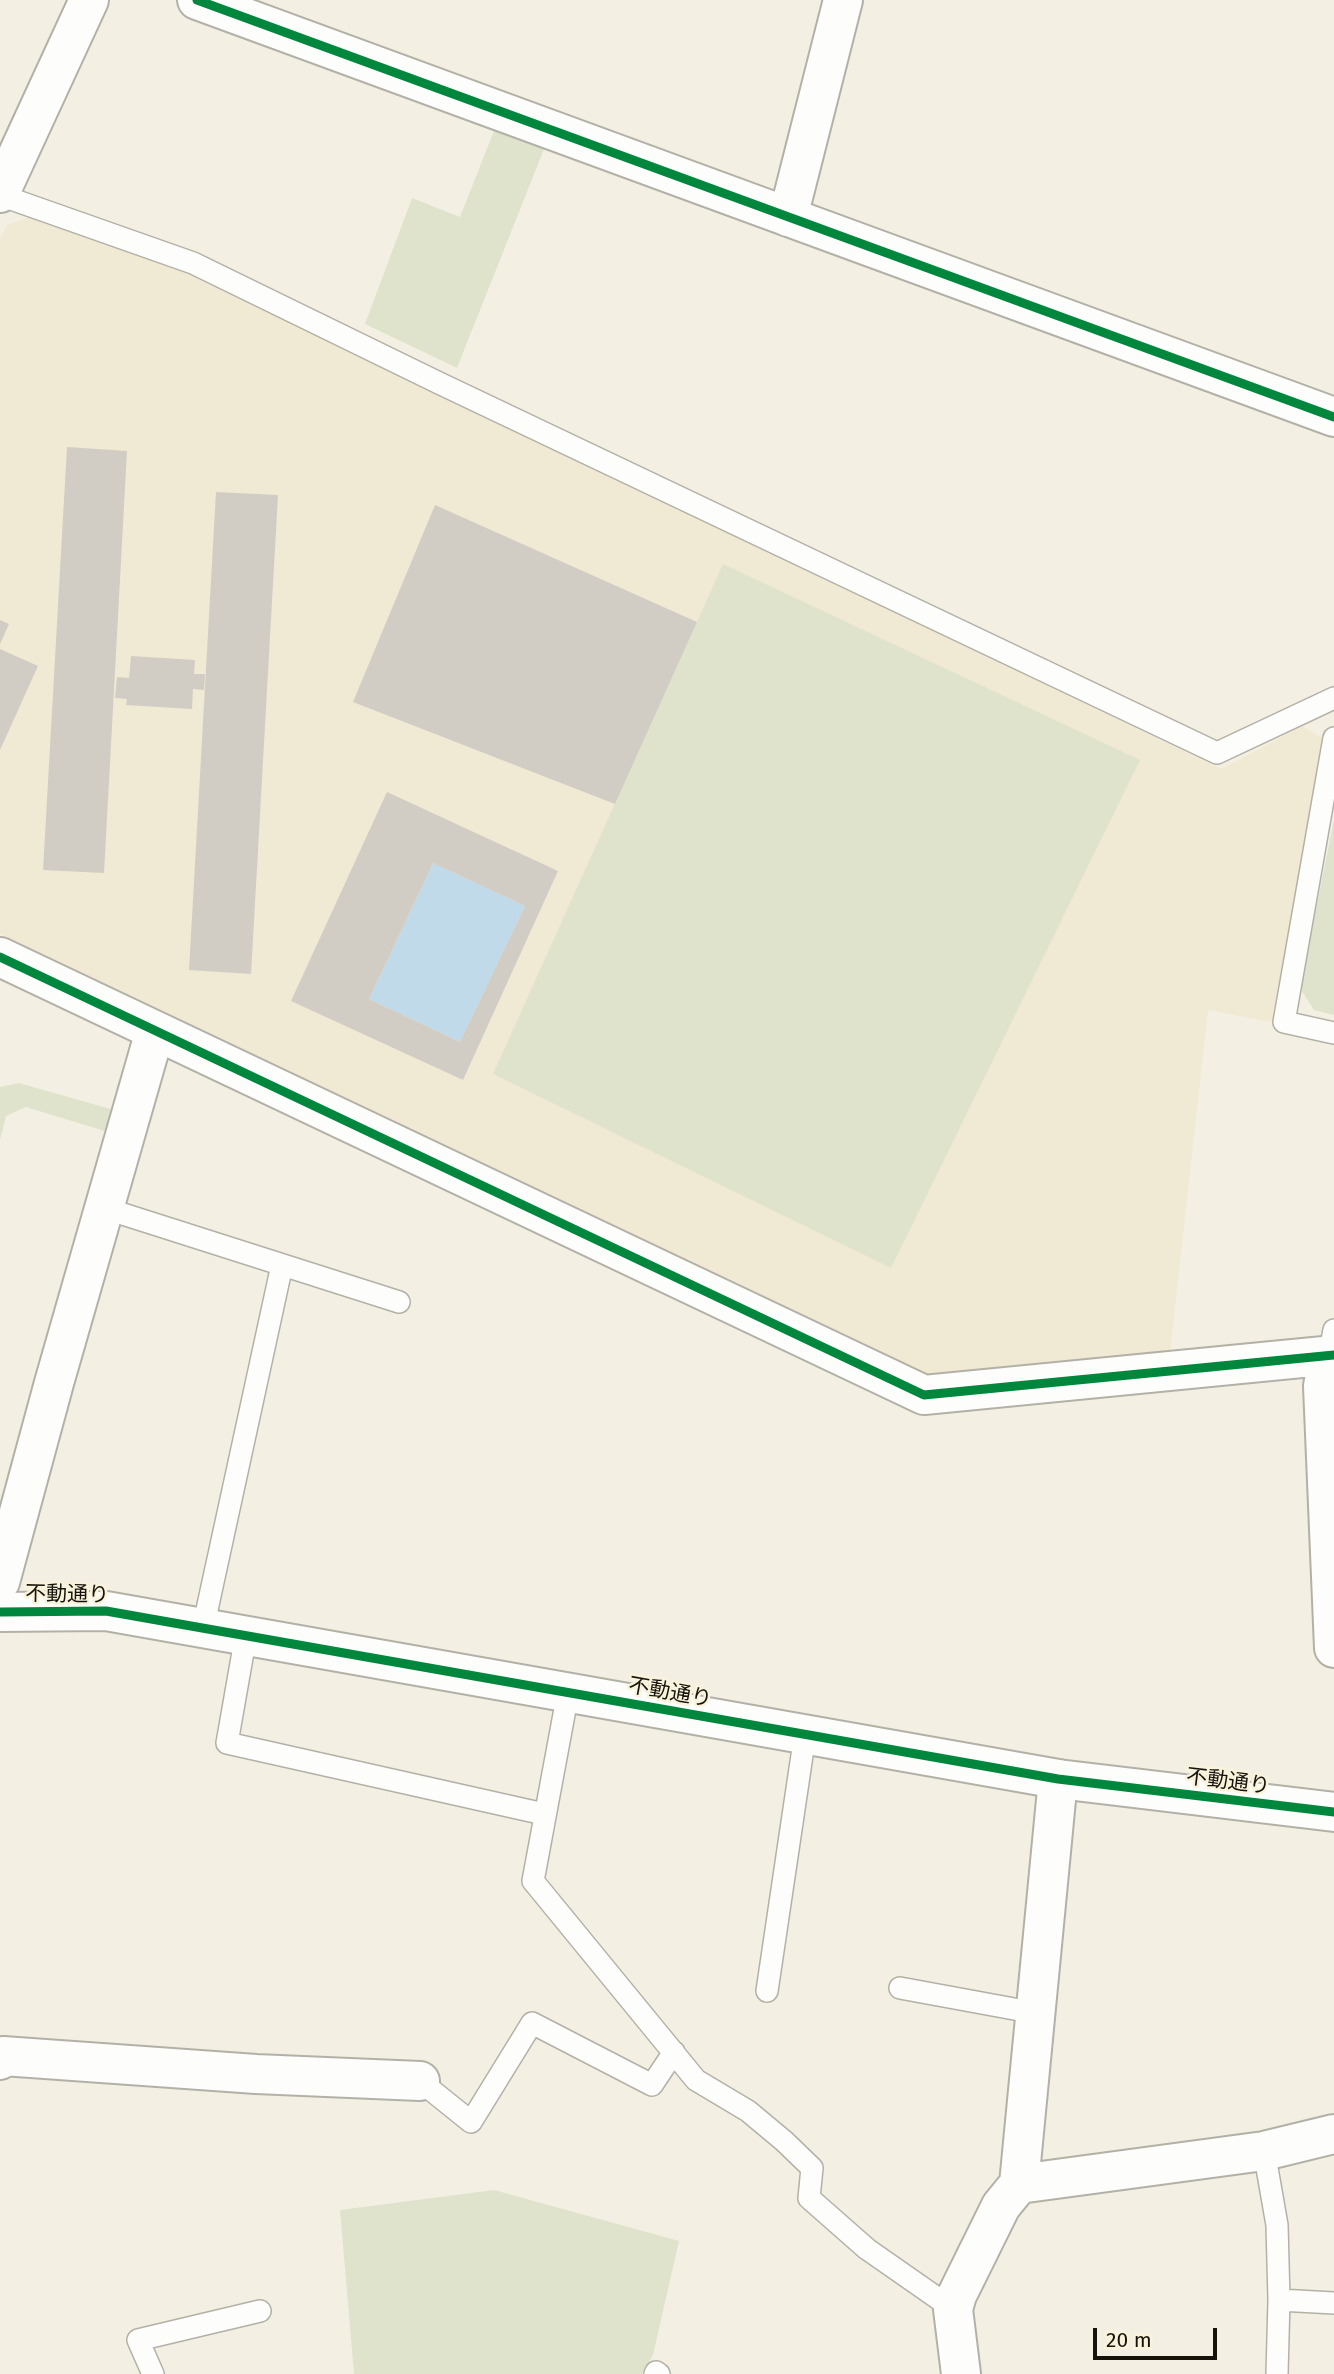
<!DOCTYPE html>
<html>
<head>
<meta charset="utf-8">
<style>
  body { margin:0 }
  #map { position:relative; width:1334px; height:2374px; overflow:hidden; background:#f3f0e3; font-family:"Fira Sans",sans-serif }
  canvas { display:block }
  .scale { position:absolute; left:1093px; top:2328px; width:124px; height:32px; box-sizing:border-box; border:4px solid #15130b; border-top:0; padding-left:9px; font-size:21px; line-height:24px; white-space:nowrap; color:#15130b; -webkit-text-stroke:5px #faf3dc; paint-order:stroke }
</style>
</head>
<body>
<div id="map">
<canvas width="1334" height="2374"></canvas>
<div class="scale">20 m</div>
</div>
<script>
const c = document.querySelector('canvas').getContext('2d');
c.lineJoin = 'round';
function fill(path, color) { c.fillStyle = color; c.fill(path, 'evenodd'); }
const toPath = rows => new Path2D(rows.map(r => 'M' + r).join(''));
function trace(path, color, width, dash) { c.strokeStyle = color; c.lineWidth = width; c.lineCap = dash ? 'butt' : 'round'; c.setLineDash(dash || []); c.stroke(path); }
function write(font, color, halo, rows, align = 'center') {
  c.font = font + ' "Fira Sans","Noto Sans JP",sans-serif'; c.lineWidth = 5; c.setLineDash([]); c.textBaseline = 'middle'; c.strokeStyle = halo; c.fillStyle = color; for (const [text, x, y, turn = 0] of rows) {
    c.save(); c.translate(x, y); c.rotate((+turn || 0) * Math.PI / 180); c.textAlign = isNaN(turn) ? turn : align; if (halo) c.strokeText(text, 0, 0); c.fillText(text, 0, 0); c.restore();
  }
}
const built = toPath([
  [33,216,188,274,1221,769,1303,726,1326,741,1271,1022,1208,1010,1170,1353,922,1376,0,934,0,239,7,225]
]);
const green = toPath([
  [494,131,544,149,457,368,365,324,412,198,460,217],
  [723,564,1140,760,891,1268,493,1074],
  [1334,820,1334,1015,1314,1010,1300,988],
  [19,1083,114,1110,108,1132,26,1107,6,1116,0,1140,0,1087],
  [494,2190,679,2241,653,2355,642,2374,354,2374,340,2210]
]);
const water = toPath([
  [433,863,525,906,460,1042,369,999]
]);
const building = toPath([
  [67,447,127,451,104,873,43,870],
  [216,492,278,495,251,974,189,970],
  [435,505,697,622,615,804,353,702],
  [0,620,9,624,0,644],
  [0,649,38,666,0,750],
  [131,656,195,660,194,674,205,674,204,690,193,689,192,709,126,705,127,699,115,698,117,677,129,678],
  [387,792,558,871,463,1080,291,1001],
  [433,863,525,906,460,1042,369,999]
]);
const lane = toPath([
  [0,195,193,263,439,383,1217,753,1334,698],
  [1334,738,1284,1022,1334,1033],
  [104,1208,399,1302],
  [1329,1356,1334,1330],
  [203,1628,282,1265],
  [246,1635,227,1743,544,1814],
  [568,1693,533,1881,696,2080,748,2111,784,2141,812,2168,809,2198,867,2249,953,2309],
  [900,1988,1036,2013],
  [767,1991,805,1735],
  [420,2081,471,2122,532,2023,652,2085,674,2052],
  [1264,2151,1277,2225,1279,2300,1277,2374],
  [1279,2300,1334,2303],
  [153,2374,138,2340,260,2311],
  [655,2374,656,2372,659,2374]
]);
const street = toPath([
  [197,0,1334,417],
  [0,193,89,0],
  [788,217,843,0],
  [0,957,924,1395,1334,1355],
  [1329,1356,1323,1386,1334,1648],
  [0,1582,54,1383,155,1031],
  [0,2060,3,2056,256,2074,420,2081],
  [1019,2184,1264,2151,1334,2134],
  [961,2374,953,2309,957,2295,1001,2206,1019,2184,1058,1779]
]);
const secondary = toPath([
  [0,1612,106,1611,1058,1779,1334,1812]
]);
const cycleway = toPath([
  [197,0,1334,417],
  [0,957,924,1395,1334,1355],
  [0,1612,106,1611,1058,1779,1334,1812]
]);
const streetNames = [
  ["不動通り",67,1595,1],
  ["不動通り",670,1693,10],
  ["不動通り",1228,1782,7]
];
fill(built, '#f0e9d3');
fill(green, '#e0e3cb');
fill(water, '#c1dae9');
fill(building, '#d1cdc4');
trace(lane, '#b3b1a7', 24);
trace(street, '#b3b1a7', 42);
trace(secondary, '#b3b1a7', 42);
trace(lane, '#fdfdfb', 21);
trace(street, '#fdfdfb', 38);
trace(secondary, '#fdfdfb', 38);
trace(cycleway, '#00873e', 9);
write('21px', '#15130b', '#faf3dc', streetNames);
</script>
</body>
</html>
